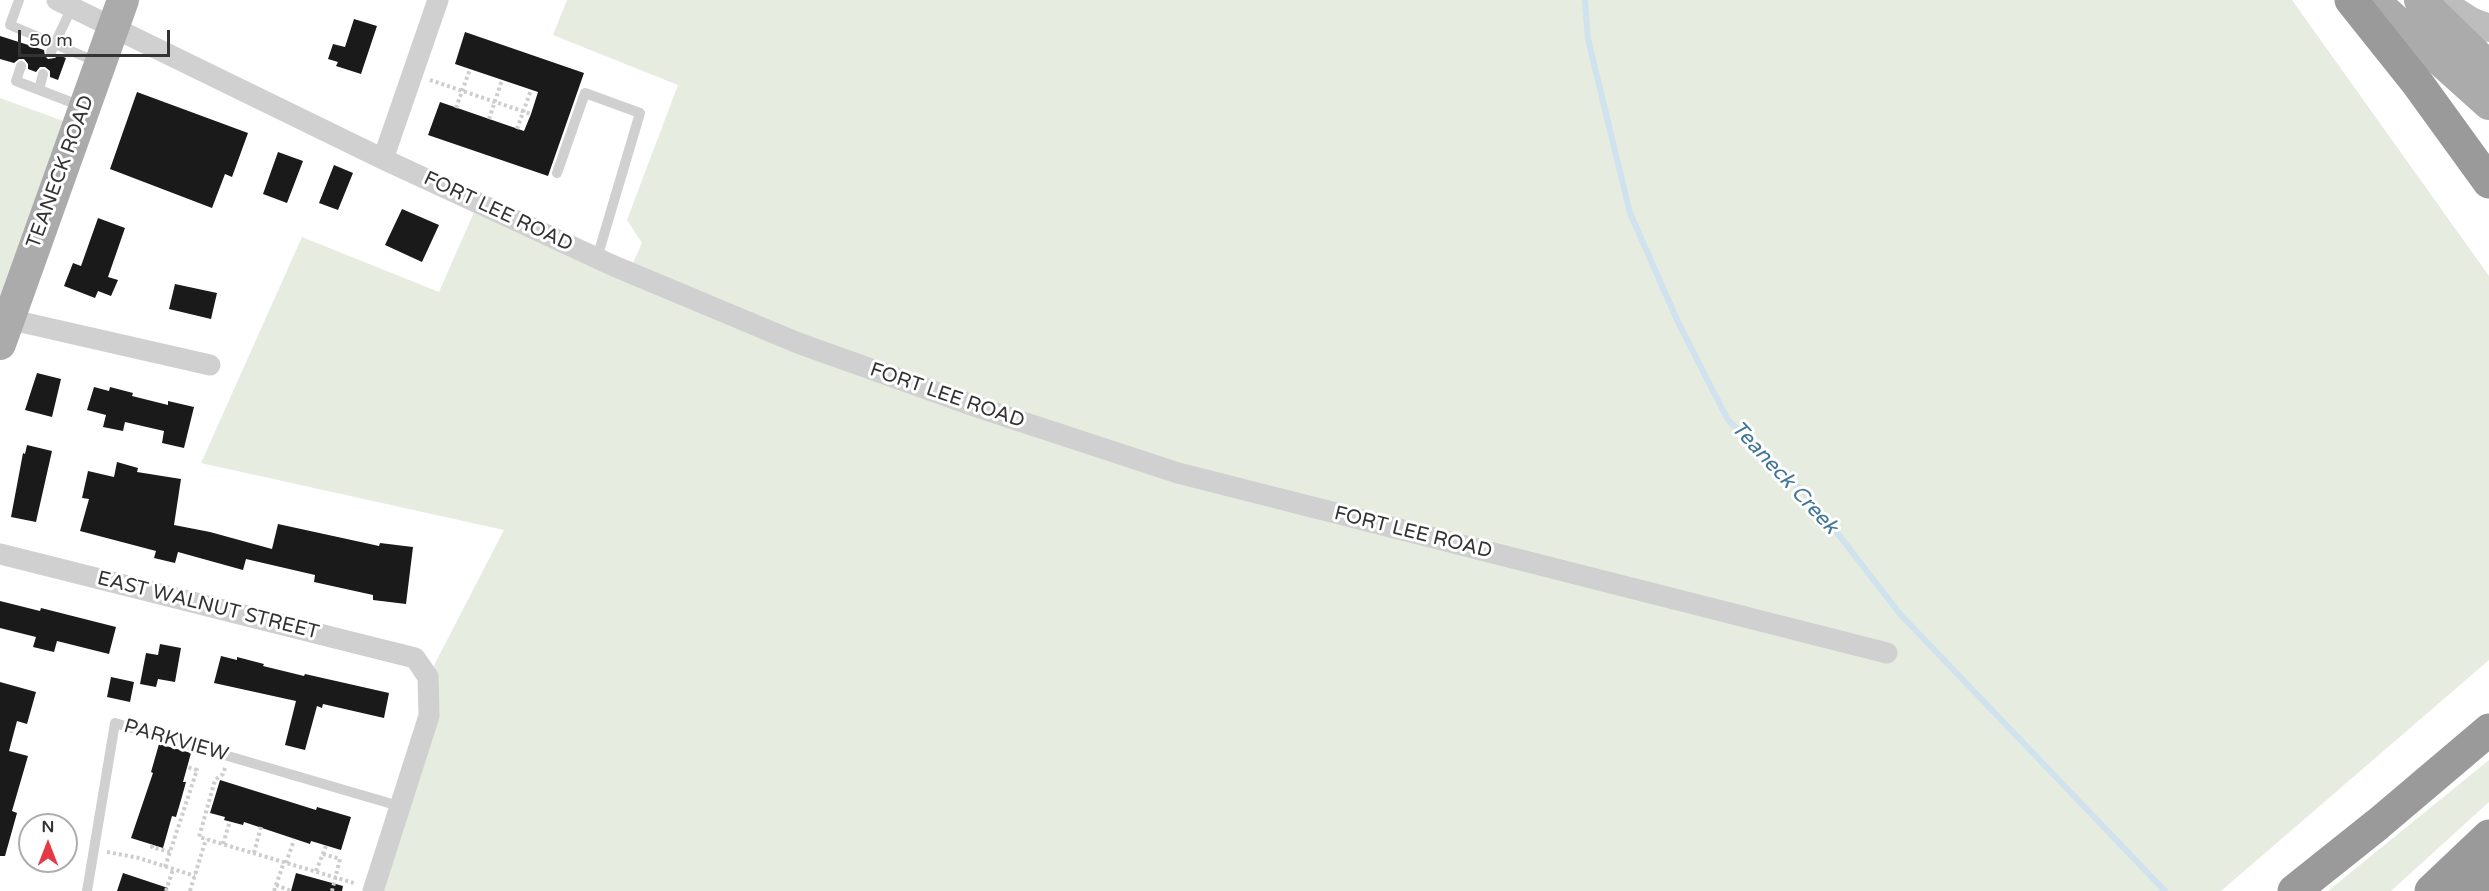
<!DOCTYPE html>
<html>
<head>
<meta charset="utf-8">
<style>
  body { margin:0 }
  #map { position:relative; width:2489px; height:891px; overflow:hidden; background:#fff; font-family:"Varela Round",sans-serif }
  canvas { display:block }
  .north { position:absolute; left:18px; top:813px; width:60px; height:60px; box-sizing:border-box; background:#fff; border:2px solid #adadad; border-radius:50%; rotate:0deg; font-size:16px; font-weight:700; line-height:24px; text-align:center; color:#333 }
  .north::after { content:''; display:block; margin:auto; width:21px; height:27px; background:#e63946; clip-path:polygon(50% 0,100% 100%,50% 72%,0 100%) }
  .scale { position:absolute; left:18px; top:30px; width:152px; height:27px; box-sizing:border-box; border:3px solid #333; border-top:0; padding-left:8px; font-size:18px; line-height:21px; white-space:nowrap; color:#333; -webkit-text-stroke:4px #fff; paint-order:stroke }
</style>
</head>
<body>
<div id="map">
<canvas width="2489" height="891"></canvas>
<div class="north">N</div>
<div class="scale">50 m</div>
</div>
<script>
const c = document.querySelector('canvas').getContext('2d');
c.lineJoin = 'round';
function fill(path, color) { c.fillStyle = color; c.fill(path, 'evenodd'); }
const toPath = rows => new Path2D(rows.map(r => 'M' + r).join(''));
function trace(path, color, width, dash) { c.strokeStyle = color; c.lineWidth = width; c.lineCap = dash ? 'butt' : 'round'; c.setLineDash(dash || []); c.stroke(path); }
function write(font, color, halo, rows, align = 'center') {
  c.font = font + ' "Varela Round",sans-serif'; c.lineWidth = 6; c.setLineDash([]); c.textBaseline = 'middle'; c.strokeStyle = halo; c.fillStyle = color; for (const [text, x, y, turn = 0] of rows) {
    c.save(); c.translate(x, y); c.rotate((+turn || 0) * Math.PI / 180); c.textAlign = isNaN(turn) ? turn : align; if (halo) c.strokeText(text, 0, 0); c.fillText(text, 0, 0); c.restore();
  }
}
const green = toPath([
  [567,0,2292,0,2489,276,2489,660,2221,891,373,891,429,716,428,677,504,530,201,463,302,237,439,292,478,203,629,272,642,243,627,220,678,85,553,35],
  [0,98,77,126,0,344],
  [2489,760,2489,802,2391,891,2328,891]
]);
const stream = toPath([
  [1585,0,1588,39,1630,213,1678,322,1728,420,1811,499,1900,614,2165,891]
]);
const building = toPath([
  [354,19,377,26,361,74,336,66,338,62,328,59,333,44,345,47],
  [465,32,584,73,548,176,428,135,440,102,524,131,531,114,538,92,455,64],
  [0,36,44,50,45,56,48,59,55,58,58,55,66,58,58,80,50,77,50,71,45,67,40,67,36,72,28,69,28,64,24,59,19,59,14,63,0,59],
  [137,92,248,133,232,177,225,174,212,208,110,169],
  [278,152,303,161,287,203,263,194],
  [334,165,353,173,338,210,319,203],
  [402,209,439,225,422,262,385,245],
  [98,218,125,228,108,277,118,280,111,296,98,291,95,298,64,286,73,263,81,266],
  [175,284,217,293,211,319,169,309],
  [37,373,61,379,52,417,25,410],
  [94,387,109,391,110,387,133,393,132,396,168,405,168,401,194,407,184,448,162,443,164,431,125,422,123,431,103,427,106,415,87,410],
  [27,445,52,451,36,522,11,517,23,453,25,454],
  [117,462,138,468,137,472,181,479,174,525,210,532,272,549,278,524,379,546,380,543,413,547,406,604,373,600,373,595,314,582,315,575,246,559,243,570,178,552,175,563,154,558,156,551,80,531,89,499,82,498,88,471,114,477],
  [0,601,40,611,41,608,116,627,109,654,57,641,54,652,33,647,36,637,0,628],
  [160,644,181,648,175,682,158,679,156,687,140,684,146,653,158,655],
  [221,656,237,660,237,657,264,664,263,666,304,676,305,674,389,693,384,718,323,704,322,708,317,706,305,750,285,745,296,701,214,683],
  [111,677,134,682,130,702,107,697],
  [0,682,36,692,27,724,17,721,9,751,28,756,12,811,17,813,5,856,0,856],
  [159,744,191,753,183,782,186,782,181,800,176,817,172,816,163,848,131,838,153,773,151,772],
  [220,780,316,810,317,807,351,817,341,850,311,841,310,844,244,822,243,825,224,820,225,817,210,813],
  [123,873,168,888,168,891,117,891],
  [296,873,343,886,342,891,291,891]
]);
const path = toPath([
  [430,80,531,114],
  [456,108,470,69],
  [489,119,502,80],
  [517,129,531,90],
  [225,768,223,774,215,780,199,837,354,883,355,881],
  [223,844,230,821],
  [153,845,152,847,170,852],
  [107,852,139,858,195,876],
  [254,853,261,827],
  [323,854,340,859,332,891],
  [286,863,294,840],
  [165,867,197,770,187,767],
  [316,871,326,846],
  [276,885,291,891],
  [166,891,173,869],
  [190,891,206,839],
  [274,891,284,862]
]);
const lane = toPath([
  [19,0,10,25,97,62],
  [51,52,72,7],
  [21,66,16,81,81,106],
  [39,90,43,74],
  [557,173,585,93,640,113,597,258],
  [87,891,115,723,399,806]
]);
const street = toPath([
  [57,0,383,159,614,266,798,343,980,408,1178,473,1887,653],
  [383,159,438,0],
  [8,319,210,365],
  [0,554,415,658,428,677,429,716,373,891]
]);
const secondary = toPath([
  [2438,0,2471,21,2489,28]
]);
const primary = toPath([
  [2373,0,2489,104],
  [2420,0,2489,67],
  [0,344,123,0]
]);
const highway = toPath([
  [2351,0,2418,84,2489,182],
  [2294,891,2378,824,2489,730],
  [2431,891,2489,836],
  [2471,891,2489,873]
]);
const streetNames = [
  ["TEANECK ROAD",61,172,-70],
  ["FORT LEE ROAD",498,212,25],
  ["FORT LEE ROAD",947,396,19],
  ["FORT LEE ROAD",1413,533,14],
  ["EAST WALNUT STREET",208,606,14],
  ["PARKVIEW",176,741,16]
];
const waterNames = [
  ["Teaneck Creek",1784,478,47]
];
fill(green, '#e6ecdf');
trace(stream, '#cfe2ee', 6);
fill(building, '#1a1a1a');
trace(path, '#cdcdcd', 4, [3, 3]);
trace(lane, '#d0d0d0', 10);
trace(street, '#d0d0d0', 21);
trace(secondary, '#bdbdbd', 28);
trace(primary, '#ababab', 32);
trace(highway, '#9a9a9a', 33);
write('20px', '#333', '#fff', streetNames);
write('italic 21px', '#3f7597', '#fff', waterNames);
</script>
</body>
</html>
